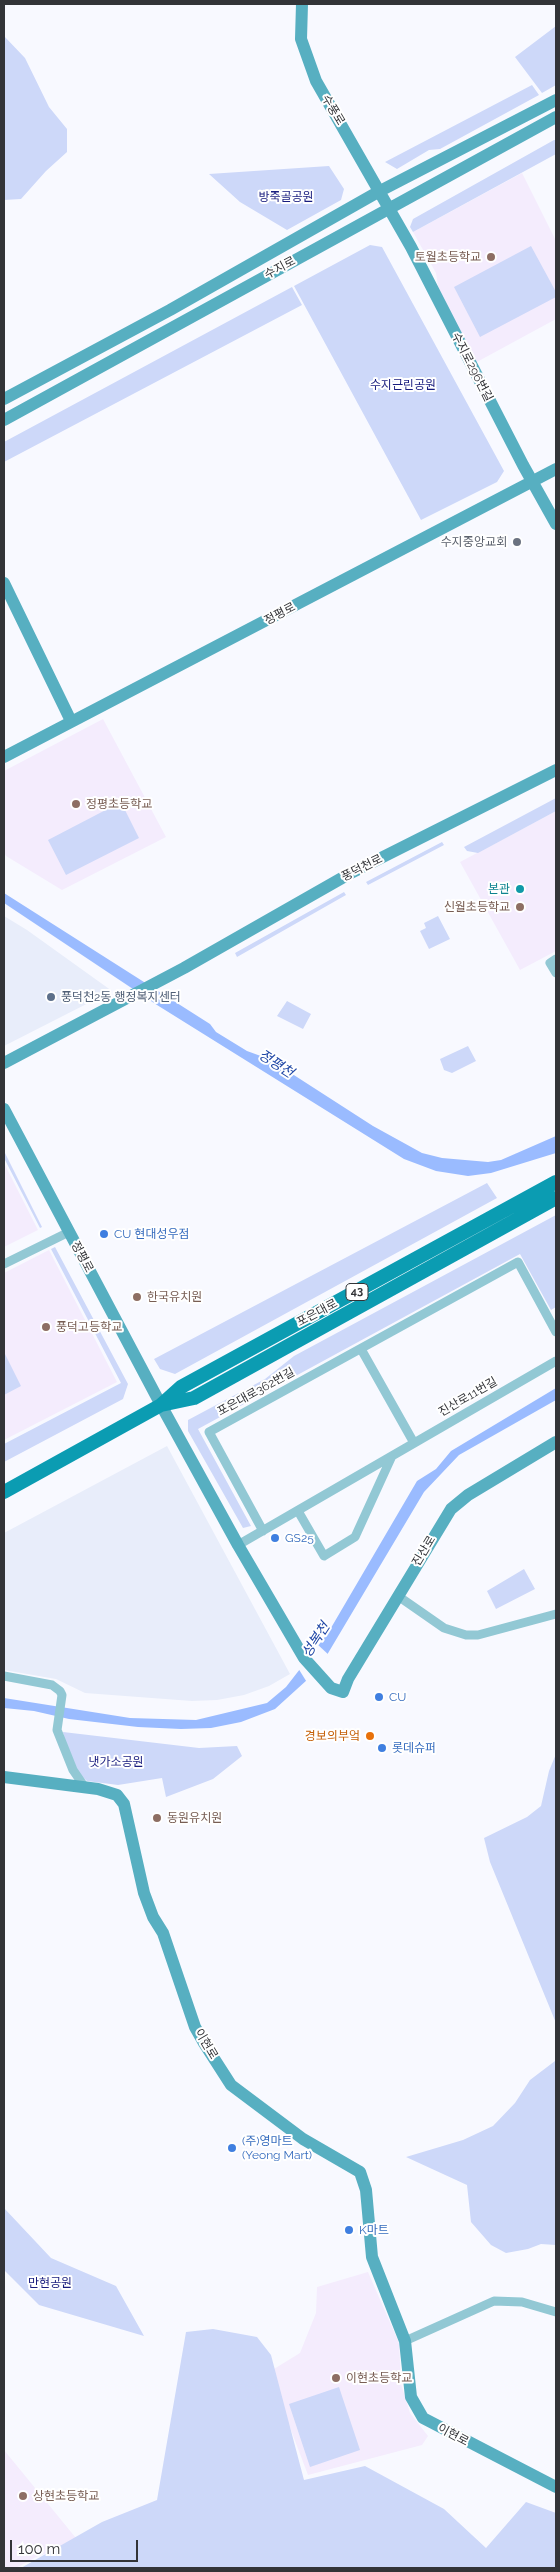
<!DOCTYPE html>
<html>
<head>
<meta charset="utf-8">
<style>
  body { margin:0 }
  #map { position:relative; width:560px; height:2572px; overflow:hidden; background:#f8f9ff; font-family:Raleway,sans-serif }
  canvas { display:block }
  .frame { position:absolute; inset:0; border:5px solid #333438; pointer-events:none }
  .scale { position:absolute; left:10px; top:2540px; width:128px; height:22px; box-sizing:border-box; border:2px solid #333438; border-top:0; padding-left:6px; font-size:15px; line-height:18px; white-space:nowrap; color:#333438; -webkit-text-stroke:4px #fff; paint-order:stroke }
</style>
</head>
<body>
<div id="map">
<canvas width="560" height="2572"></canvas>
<div class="frame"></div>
<div class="scale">100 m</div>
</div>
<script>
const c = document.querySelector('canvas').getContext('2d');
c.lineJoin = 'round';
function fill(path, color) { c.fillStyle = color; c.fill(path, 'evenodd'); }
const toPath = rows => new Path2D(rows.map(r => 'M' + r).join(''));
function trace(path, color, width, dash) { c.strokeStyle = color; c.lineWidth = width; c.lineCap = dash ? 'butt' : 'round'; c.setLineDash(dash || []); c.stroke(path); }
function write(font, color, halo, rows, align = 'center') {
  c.font = font + ' Raleway,"Noto Sans KR",sans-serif'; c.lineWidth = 4; c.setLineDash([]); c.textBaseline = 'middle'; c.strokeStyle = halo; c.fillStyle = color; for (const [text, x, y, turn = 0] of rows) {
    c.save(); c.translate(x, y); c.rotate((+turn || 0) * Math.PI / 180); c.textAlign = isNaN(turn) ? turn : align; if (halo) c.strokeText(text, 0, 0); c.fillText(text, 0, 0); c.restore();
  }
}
const built = toPath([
  [4,916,27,930,112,991,4,1046],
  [167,1446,290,1674,269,1686,244,1695,217,1700,192,1701,85,1693,56,1679,4,1670,4,1533]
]);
const education = toPath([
  [522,173,556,241,556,319,475,363,439,293,436,273,413,232],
  [103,719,166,837,62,890,6,856,4,852,4,771],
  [556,811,556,951,520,970,460,862],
  [4,1163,38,1230,4,1247],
  [49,1250,117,1382,4,1440,4,1273],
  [368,2272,399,2343,401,2384,410,2413,428,2436,422,2445,308,2475,269,2372,300,2353,316,2313,317,2287],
  [4,2450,80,2543,38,2556,16,2568,4,2568]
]);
const green = toPath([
  [556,26,556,85,542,93,515,57],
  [4,36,25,58,49,107,67,129,67,152,46,171,21,199,4,200],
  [532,85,539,95,440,149,429,150,397,169,385,162],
  [554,140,556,140,556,154,413,232,410,227,413,219],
  [329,166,344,189,341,200,287,230,240,202,209,174],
  [370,245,382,247,504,471,497,482,421,520,294,286],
  [531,246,556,292,556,297,480,337,454,287],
  [292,287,302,305,4,462,4,442],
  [556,798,556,811,478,853,467,851,464,847],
  [121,802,139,838,66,875,48,840],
  [442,842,444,845,368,885,366,882],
  [344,892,346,895,237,957,235,953],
  [438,916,450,939,429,949,420,931,426,928,424,923],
  [287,1001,311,1014,303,1029,277,1016],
  [468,1046,476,1061,452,1073,444,1070,440,1059],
  [4,1151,42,1227,40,1228,4,1158],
  [487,1183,497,1198,175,1374,160,1369,154,1359],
  [556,1215,556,1307,551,1310,520,1254,198,1429,251,1526,243,1528,188,1431,188,1420,265,1379,294,1356],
  [55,1247,128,1384,123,1399,4,1462,4,1444,121,1383,51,1249],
  [4,1352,21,1386,4,1395],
  [524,1569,535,1589,496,1609,487,1591],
  [63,1732,199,1748,237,1746,242,1756,213,1779,166,1797,162,1778,118,1785,87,1781,79,1774,66,1750],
  [556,1754,556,2023,490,1862,484,1838,527,1817,541,1806,549,1771],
  [555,2061,556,2245,541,2244,528,2249,506,2253,491,2245,471,2222,467,2185,406,2157,463,2140,493,2126,515,2103,530,2080],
  [4,2208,51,2258,116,2286,144,2336,39,2305,4,2270],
  [213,2329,257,2337,271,2355,304,2480,365,2466,444,2509,486,2548,526,2502,556,2513,556,2568,21,2568,102,2522,157,2500,186,2332],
  [339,2387,360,2450,310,2467,289,2404]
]);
const water = toPath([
  [4,893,210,1024,216,1032,247,1051,269,1059,373,1126,422,1153,442,1158,488,1162,501,1160,556,1136,556,1153,491,1173,468,1176,436,1171,404,1159,157,1005,4,903],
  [556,1388,556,1400,459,1455,424,1492,318,1670,275,1709,241,1722,211,1728,181,1729,138,1727,69,1719,34,1711,4,1708,4,1698,130,1718,196,1720,267,1703,286,1687,328,1633,417,1481,436,1469,451,1451]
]);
const pier = toPath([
  [317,1644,330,1656,320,1672,308,1684,298,1668]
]);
const street = toPath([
  [556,959,550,963,556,973],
  [4,1264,69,1232],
  [361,1349,414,1443],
  [298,1511,324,1556,355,1537,392,1456],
  [263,1531,209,1432,518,1262,556,1332],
  [238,1545,556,1361],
  [398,1596,444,1628,466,1635,478,1635,556,1614],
  [4,1676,52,1685,60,1691,62,1695,57,1730,73,1770,84,1786],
  [405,2341,494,2301,522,2302,556,2312]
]);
const secondary = toPath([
  [302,4,301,39,316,81,411,247,523,465,556,524],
  [4,399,170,310,378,192,556,100],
  [4,420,556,117],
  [4,583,71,721],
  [4,757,556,469],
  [4,1063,184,968,349,874,556,770],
  [4,1109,161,1405,238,1545,304,1658,331,1688,343,1692,348,1679,451,1509,468,1495,556,1442],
  [4,1777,98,1789,117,1795,124,1804,144,1893,153,1917,163,1933,195,2027,204,2043,231,2085,303,2139,360,2172,366,2190,372,2257,405,2341,411,2397,423,2418,556,2487]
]);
const primary = toPath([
  [161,1405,194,1398,556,1198],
  [4,1492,161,1405,181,1387,556,1182]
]);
const markers = [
  [491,257,5,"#8d6e63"],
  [517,542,5,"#6b7280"],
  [76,804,5,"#8d6e63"],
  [520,889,5,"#0f9aa8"],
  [520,907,5,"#8d6e63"],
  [51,997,5,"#5c6f8a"],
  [104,1234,5,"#3f7fe0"],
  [137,1297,5,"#8d6e63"],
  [46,1327,5,"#8d6e63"],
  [275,1538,5,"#3f7fe0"],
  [379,1697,5,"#3f7fe0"],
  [370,1736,5,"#e8710a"],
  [382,1748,5,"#3f7fe0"],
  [157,1818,5,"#8d6e63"],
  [232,2148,5,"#3f7fe0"],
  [349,2230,5,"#3f7fe0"],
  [336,2378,5,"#8d6e63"],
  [23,2496,5,"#8d6e63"]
];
const shields = [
  [357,1292,22]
];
const shieldNames = [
  ["43",357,1292]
];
const streetNames = [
  ["수풍로",333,110,59],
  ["수지로",280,268,-28],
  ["수지로296번길",472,367,63],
  ["정평로",280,614,-28],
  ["풍덕천로",362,868,-27],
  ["정평로",82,1257,62],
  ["포은대로",317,1313,-28],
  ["포은대로362번길",256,1392,-29],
  ["진산로11번길",468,1397,-30],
  ["진산로",424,1551,-59],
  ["이현로",206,2044,59],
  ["이현로",453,2435,28]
];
const parkNames = [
  ["방죽골공원",286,197],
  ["수지근린공원",403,385],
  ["냇가소공원",116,1762],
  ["만현공원",50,2283]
];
const educationNames = [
  ["토월초등학교",481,257,"right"],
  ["정평초등학교",86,804],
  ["신월초등학교",510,907,"right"],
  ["한국유치원",147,1297],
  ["풍덕고등학교",56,1327],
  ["동원유치원",167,1818],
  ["이현초등학교",346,2378],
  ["상현초등학교",33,2496]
];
const worshipNames = [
  ["수지중앙교회",507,542]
];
const cultureNames = [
  ["본관",510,889]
];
const serviceNames = [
  ["풍덕천2동 행정복지센터",61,997]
];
const shopNames = [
  ["CU 현대성우점",114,1234],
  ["GS25",285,1538],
  ["CU",389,1697],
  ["롯데슈퍼",392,1748],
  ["(주)영마트",242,2141],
  ["(Yeong Mart)",242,2155],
  ["K마트",359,2230]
];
const foodNames = [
  ["경보의부엌",360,1736]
];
const waterNames = [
  ["정평천",276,1064,33],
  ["성복천",316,1640,-57]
];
fill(built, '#e8edfa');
fill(education, '#f4ecfd');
fill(green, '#cdd8f9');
fill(water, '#9abbff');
fill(pier, '#f8f9ff');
trace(street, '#92c8d4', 9);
trace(secondary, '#57afc1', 12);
trace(primary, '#0b9cb2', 14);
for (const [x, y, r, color] of markers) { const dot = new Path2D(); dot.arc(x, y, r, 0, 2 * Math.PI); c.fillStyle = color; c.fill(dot); trace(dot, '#fff', 2); }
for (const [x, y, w] of shields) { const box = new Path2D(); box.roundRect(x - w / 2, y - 8.5, w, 17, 4); c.fillStyle = '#fff'; c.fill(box); trace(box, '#333438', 1); }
write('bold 11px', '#333438', null, shieldNames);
write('12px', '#333438', '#fff', streetNames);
write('12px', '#181c7e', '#fff', parkNames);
write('12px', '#785e54', '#fff', educationNames, 'left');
write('12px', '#5b616d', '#fff', worshipNames, 'right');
write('12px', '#0d838f', '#fff', cultureNames, 'right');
write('12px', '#4e5e75', '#fff', serviceNames, 'left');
write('12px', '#366cbe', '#fff', shopNames, 'left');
write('12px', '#c56008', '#fff', foodNames, 'right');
write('italic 14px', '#2047a6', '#fff', waterNames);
</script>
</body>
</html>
